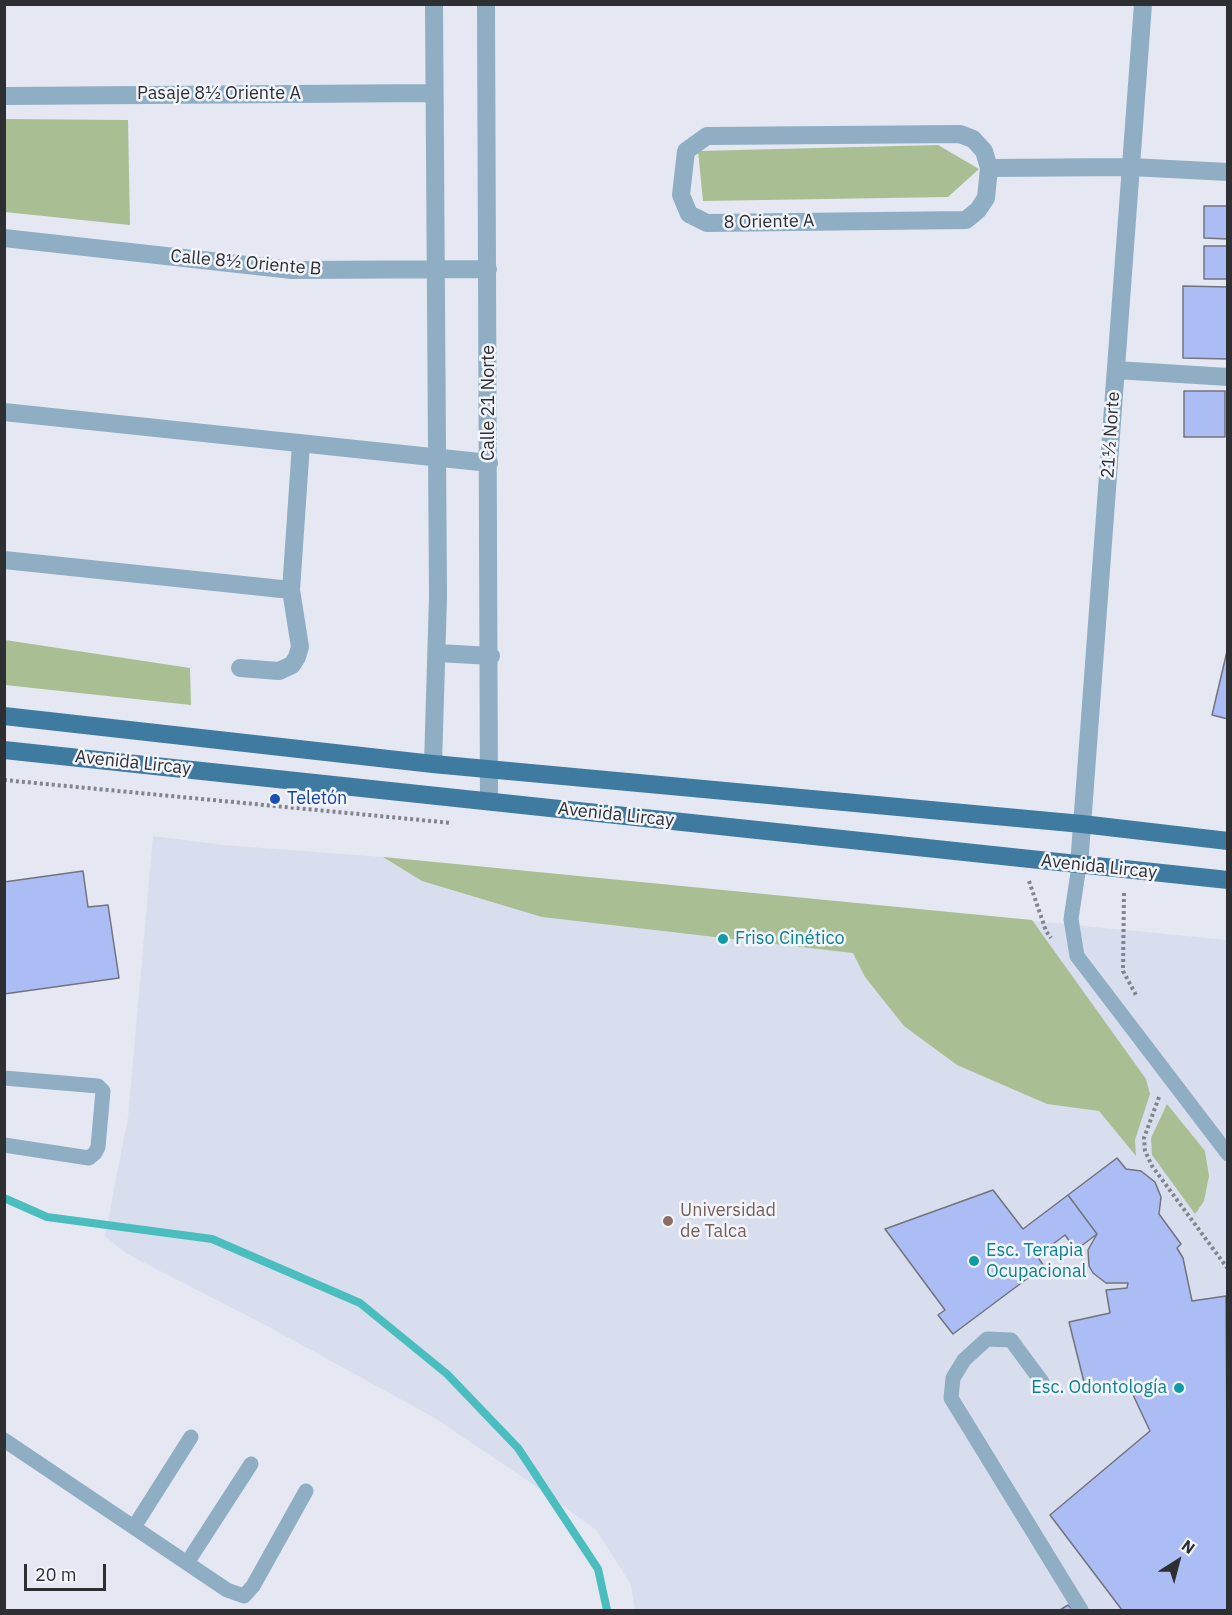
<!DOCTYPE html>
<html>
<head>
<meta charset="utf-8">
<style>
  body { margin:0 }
  #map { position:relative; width:1232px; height:1615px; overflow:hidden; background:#e5e8f2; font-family:"IBM Plex Sans",sans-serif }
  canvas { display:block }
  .frame { position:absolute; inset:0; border:6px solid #2e2f33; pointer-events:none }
  .north { position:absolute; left:1148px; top:1531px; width:60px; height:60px; -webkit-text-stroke:4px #f3f5fd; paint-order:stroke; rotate:36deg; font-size:16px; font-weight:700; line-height:24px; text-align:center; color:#2e2f33 }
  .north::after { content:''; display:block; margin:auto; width:21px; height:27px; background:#2e2f33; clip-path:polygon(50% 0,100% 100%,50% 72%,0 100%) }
  .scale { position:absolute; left:24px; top:1564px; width:82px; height:27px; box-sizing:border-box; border:3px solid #2e2f33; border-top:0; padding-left:8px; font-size:18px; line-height:21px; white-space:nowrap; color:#2e2f33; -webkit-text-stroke:4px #f3f5fd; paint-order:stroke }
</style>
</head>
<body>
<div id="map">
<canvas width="1232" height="1615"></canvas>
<div class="frame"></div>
<div class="north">N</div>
<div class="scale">20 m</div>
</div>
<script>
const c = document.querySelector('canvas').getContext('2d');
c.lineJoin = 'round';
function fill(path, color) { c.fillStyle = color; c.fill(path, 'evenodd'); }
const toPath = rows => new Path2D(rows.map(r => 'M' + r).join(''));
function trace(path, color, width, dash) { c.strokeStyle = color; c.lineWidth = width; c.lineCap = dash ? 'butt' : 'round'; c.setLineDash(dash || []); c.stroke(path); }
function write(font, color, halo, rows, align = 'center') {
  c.font = font + ' "IBM Plex Sans",sans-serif'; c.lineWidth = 5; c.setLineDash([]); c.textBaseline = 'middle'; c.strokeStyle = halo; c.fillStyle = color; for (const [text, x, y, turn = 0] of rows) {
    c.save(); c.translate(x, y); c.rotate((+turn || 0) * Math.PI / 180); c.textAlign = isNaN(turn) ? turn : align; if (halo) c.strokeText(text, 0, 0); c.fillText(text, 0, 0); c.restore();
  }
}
const built = toPath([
  [153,836,224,845,383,857,1227,940,1227,1610,635,1610,631,1585,596,1530,537,1487,433,1417,269,1327,127,1254,105,1236,128,1117]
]);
const green = toPath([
  [5,119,128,120,130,225,5,212],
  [938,145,979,169,948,197,703,201,698,151],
  [5,640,190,668,191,705,5,685],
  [383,857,1032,920,1146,1079,1150,1094,1135,1140,1136,1156,1099,1111,1047,1104,957,1065,904,1026,865,977,853,953,542,917,422,881],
  [1167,1104,1205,1151,1209,1176,1204,1201,1195,1214,1152,1155,1151,1138]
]);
const stream = toPath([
  [4,1198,47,1217,212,1239,360,1303,447,1374,518,1448,598,1569,607,1610]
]);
const building = toPath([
  [1204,206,1228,206,1228,239,1204,238,1204,206],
  [1204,246,1228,246,1228,279,1204,279,1204,246],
  [1183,286,1228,287,1228,359,1183,358,1183,286],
  [1184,391,1225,391,1225,437,1184,437,1184,391],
  [1228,647,1228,719,1212,715,1228,647],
  [83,871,88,907,108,905,119,978,4,994,4,882,83,871],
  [1117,1158,1126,1169,1141,1171,1155,1182,1161,1197,1159,1214,1181,1244,1177,1248,1183,1258,1192,1301,1226,1296,1228,1610,1122,1610,1050,1515,1150,1431,1127,1382,1087,1394,1069,1322,1110,1313,1106,1290,1127,1288,1128,1283,1106,1283,1093,1273,1089,1266,1088,1250,1097,1234,1068,1195,1117,1158],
  [993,1190,1023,1229,1068,1195,1097,1234,1076,1250,1065,1235,1037,1256,1044,1266,953,1334,938,1315,945,1310,885,1229,993,1190],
  [1068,1605,1073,1610,1060,1610,1068,1605]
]);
const path = toPath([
  [4,780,452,823],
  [1029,881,1046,931,1051,938],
  [1124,893,1123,971,1136,995],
  [1159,1097,1144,1138,1145,1151,1152,1166,1228,1269]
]);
const lane = toPath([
  [1079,866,1071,919,1077,956,1228,1154],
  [4,1078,98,1086,103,1091,98,1147,95,1153,89,1158,4,1145],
  [1042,1382,1011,1340,987,1339,964,1360,953,1378,951,1398,1081,1610],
  [4,1440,227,1590,244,1596,253,1586,306,1491],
  [134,1527,191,1437],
  [187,1563,251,1464]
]);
const street = toPath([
  [486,4,489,801],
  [4,96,434,93],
  [960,134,973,139,984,151,989,168,986,198,978,210,966,220,707,223,689,214,681,195,686,151,707,136,960,134],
  [989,168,1131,167,1228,172],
  [4,238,292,270,488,269],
  [1116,370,1228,377],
  [4,412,489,463],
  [4,560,291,590],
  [438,653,491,656],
  [240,668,279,671,292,665,297,657,300,647,291,590,301,444],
  [433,764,438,597,434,4],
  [1079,866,1143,4]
]);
const primary = toPath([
  [4,716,433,764,1082,824,1228,841],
  [4,750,1228,880]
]);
const markers = [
  [275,799,6,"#1a4fb4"],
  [723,939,6,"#0f9aa8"],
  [668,1221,6,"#8d6e63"],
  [974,1261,6,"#0f9aa8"],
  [1179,1388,6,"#0f9aa8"]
];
const streetNames = [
  ["Pasaje 8½ Oriente A",219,94],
  ["8 Oriente A",769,222,-1],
  ["Calle 8½ Oriente B",246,263,5],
  ["Calle 21 Norte",489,403,-90],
  ["21½ Norte",1111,435,-86],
  ["Avenida Lircay",133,763,6],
  ["Avenida Lircay",616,815,6],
  ["Avenida Lircay",1099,867,6]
];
const transitNames = [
  ["Teletón",287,799]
];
const cultureNames = [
  ["Friso Cinético",735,939],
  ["Esc. Terapia",986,1251],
  ["Ocupacional",986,1272],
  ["Esc. Odontología",1167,1388,"right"]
];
const educationNames = [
  ["Universidad",680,1211],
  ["de Talca",680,1232]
];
fill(built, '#d9deef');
fill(green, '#a9bf93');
trace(stream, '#4abebe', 8);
fill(building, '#acbcf5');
trace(building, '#71747d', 1.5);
trace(path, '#83858c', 4, [3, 3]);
trace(lane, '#8fadc3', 15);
trace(street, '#8fadc3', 18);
trace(primary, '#3f7aa1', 18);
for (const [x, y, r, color] of markers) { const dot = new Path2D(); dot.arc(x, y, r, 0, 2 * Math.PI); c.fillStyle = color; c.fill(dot); trace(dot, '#f3f5fd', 2); }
write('18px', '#2e2f33', '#f3f5fd', streetNames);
write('18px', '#164399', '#f3f5fd', transitNames, 'left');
write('18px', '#0d838f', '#f3f5fd', cultureNames, 'left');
write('18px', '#785e54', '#f3f5fd', educationNames, 'left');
</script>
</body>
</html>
